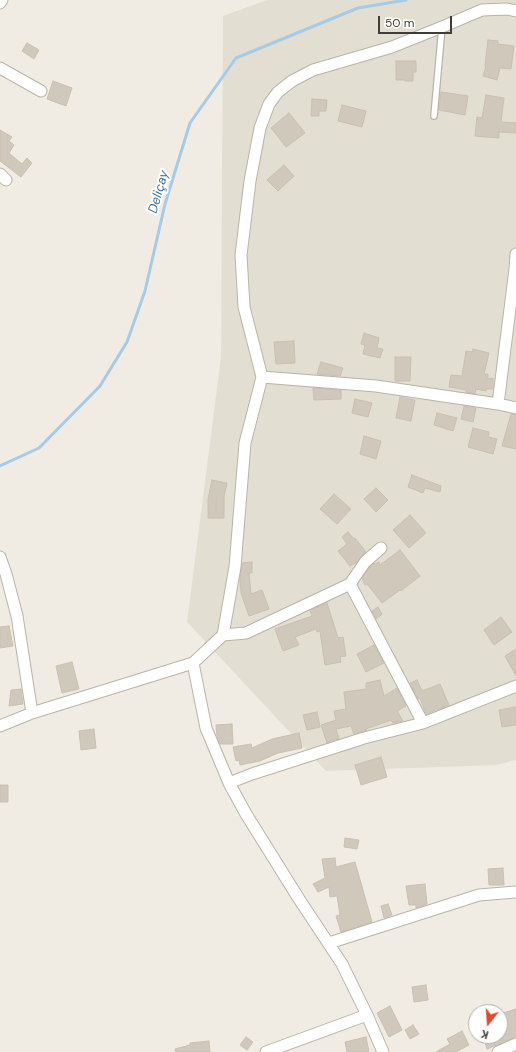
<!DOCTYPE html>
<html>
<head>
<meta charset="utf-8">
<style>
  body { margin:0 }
  #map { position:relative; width:516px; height:1052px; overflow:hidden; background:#f0ece4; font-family:"DM Sans",sans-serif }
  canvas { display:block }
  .north { position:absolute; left:468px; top:1004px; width:40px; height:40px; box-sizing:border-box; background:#fff; border:1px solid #b3b1ae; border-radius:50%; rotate:197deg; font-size:11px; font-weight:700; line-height:16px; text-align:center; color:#413c35 }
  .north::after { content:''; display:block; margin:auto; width:14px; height:18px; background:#e14929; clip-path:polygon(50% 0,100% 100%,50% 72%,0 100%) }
  .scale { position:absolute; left:378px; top:16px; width:74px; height:18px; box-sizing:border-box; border:2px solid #413c35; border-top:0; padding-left:5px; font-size:12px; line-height:14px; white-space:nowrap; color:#413c35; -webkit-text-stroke:3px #fff; paint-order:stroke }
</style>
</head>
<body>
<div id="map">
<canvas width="516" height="1052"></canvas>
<div class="north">K</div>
<div class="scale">50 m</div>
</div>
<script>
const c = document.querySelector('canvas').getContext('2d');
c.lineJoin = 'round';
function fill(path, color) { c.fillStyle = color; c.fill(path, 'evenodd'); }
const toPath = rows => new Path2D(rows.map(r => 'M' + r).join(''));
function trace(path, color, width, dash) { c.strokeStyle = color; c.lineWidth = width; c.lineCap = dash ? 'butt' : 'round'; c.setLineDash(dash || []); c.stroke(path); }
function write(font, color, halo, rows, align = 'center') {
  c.font = font + ' "DM Sans",sans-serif'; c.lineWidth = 4; c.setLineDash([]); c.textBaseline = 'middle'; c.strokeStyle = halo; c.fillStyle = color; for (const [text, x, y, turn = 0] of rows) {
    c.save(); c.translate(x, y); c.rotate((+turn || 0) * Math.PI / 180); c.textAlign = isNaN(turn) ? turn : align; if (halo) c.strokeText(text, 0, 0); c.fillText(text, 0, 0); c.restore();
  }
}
const residential = toPath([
  [267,0,516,0,516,760,496,765,326,771,187,622,221,357,223,16]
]);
const stream = toPath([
  [0,466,39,448,100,386,127,342,145,291,165,204,190,123,236,58,358,8,406,0]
]);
const building = toPath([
  [488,40,498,41,498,44,514,46,511,69,500,68,497,80,483,76,486,66,485,66,488,40],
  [27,43,39,50,34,59,22,51,27,43],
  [396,61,416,61,416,72,413,72,413,81,405,81,405,80,396,80,396,61],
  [53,81,72,88,66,106,47,99,53,81],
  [441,92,468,96,465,115,439,110,441,92],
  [486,95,504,98,501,122,516,123,516,133,499,132,499,138,475,136,477,117,482,118,486,95],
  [312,99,327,100,326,111,319,111,319,116,311,116,312,99],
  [342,105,366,111,362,127,338,121,342,105],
  [289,113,305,133,286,147,271,128,289,113],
  [0,130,12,137,9,141,14,145,9,153,22,164,27,158,32,163,21,177,0,161,0,130],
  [284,165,294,176,278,191,267,180,284,165],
  [364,333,379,338,377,348,383,349,380,358,363,354,365,345,361,344,364,333],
  [294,341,295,363,276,364,274,342,294,341],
  [473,349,489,353,484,374,488,374,488,379,493,378,493,389,486,389,486,391,476,389,475,394,466,392,467,390,449,387,451,375,462,376,466,351,472,352,473,349],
  [395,357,411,357,410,381,395,381,395,357],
  [321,362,343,368,340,376,317,374,321,362],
  [313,388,341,390,341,399,314,400,313,388],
  [400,397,415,400,411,421,396,418,400,397],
  [355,399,372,403,368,417,352,413,355,399],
  [464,406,476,408,473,422,461,419,464,406],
  [437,413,457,418,453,431,434,425,437,413],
  [511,414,516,415,516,449,502,446,511,414],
  [473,428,489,432,488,437,497,439,493,454,468,447,473,428],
  [364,436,381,441,376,459,360,454,364,436],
  [412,475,441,486,440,492,425,488,423,493,408,487,412,475],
  [212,480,227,483,224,496,224,518,208,518,208,499,212,480],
  [376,488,388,500,376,512,364,499,376,488],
  [334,494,351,509,337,524,320,509,334,494],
  [410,515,426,533,409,548,393,530,410,515],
  [348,532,354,539,355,538,366,552,357,562,350,566,338,551,347,544,342,537,348,532],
  [400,550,420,576,401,591,400,590,382,603,367,584,365,585,362,578,370,567,374,563,375,564,379,562,380,565,400,550],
  [252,562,252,573,249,573,251,594,262,590,269,609,249,616,241,593,240,580,242,563,252,562],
  [327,603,338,638,343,637,346,656,340,657,341,662,325,665,320,631,317,632,316,629,295,637,299,645,283,651,275,629,312,616,310,610,327,603],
  [378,607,382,614,376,619,372,611,378,607],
  [501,617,512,632,494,645,484,630,501,617],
  [9,626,13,646,0,648,0,627,9,626],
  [374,645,384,663,366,672,357,654,374,645],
  [516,649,516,676,505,656,516,649],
  [72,662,79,689,62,693,56,666,72,662],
  [380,680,384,696,397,688,406,706,397,711,403,721,393,723,391,720,366,729,367,730,354,734,351,726,336,729,339,739,327,743,321,725,336,720,334,711,346,709,344,692,366,689,366,683,380,680],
  [417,680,422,691,440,684,449,705,426,714,420,698,418,699,410,683,417,680],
  [21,689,23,704,9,706,11,690,21,689],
  [516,707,516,725,502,727,499,710,516,707],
  [317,712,320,727,307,730,303,715,317,712],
  [232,724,233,744,220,744,217,736,216,725,232,724],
  [94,729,96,748,81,750,79,731,94,729],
  [299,733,302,748,278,753,260,761,240,765,239,760,236,761,233,747,251,744,252,748,272,739,299,733],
  [381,757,387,777,361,785,355,765,381,757],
  [0,785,8,785,8,802,0,802,0,785],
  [345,838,359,840,357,849,344,847,345,838],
  [335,858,336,867,355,862,372,922,341,932,336,916,340,915,337,896,330,897,329,887,318,892,313,884,325,878,322,859,335,858],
  [503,868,504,885,489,885,488,869,503,868],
  [425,884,427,904,416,908,416,905,409,905,406,886,425,884],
  [388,904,392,915,384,918,381,906,388,904],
  [426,985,428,1000,414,1002,412,987,426,985],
  [390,1006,402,1030,389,1037,377,1013,390,1006],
  [516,1009,516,1037,487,1049,485,1042,494,1040,493,1036,500,1036,500,1014,516,1009],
  [413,1025,419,1034,410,1039,405,1030,413,1025],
  [462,1031,469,1045,456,1052,436,1052,450,1044,447,1039,462,1031],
  [246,1037,253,1042,247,1050,240,1045,246,1037],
  [366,1037,369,1052,347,1052,345,1042,366,1037],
  [209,1041,210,1052,176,1052,175,1049,190,1045,190,1043,209,1041]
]);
const service = toPath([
  [434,116,442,27]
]);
const minor = toPath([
  [0,3,2,0],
  [0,68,41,91],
  [0,174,6,180],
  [262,377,376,386,498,404,516,408],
  [498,404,515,269,516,254],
  [0,557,6,574,17,616,32,713],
  [350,584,423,723],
  [223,635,235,567,245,443,262,377,244,307,241,255,250,181,260,128,269,104,278,92,292,81,313,70,392,47,442,27,482,10,507,9,516,11],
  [193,663,206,728,229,783,246,814,299,899,342,964,367,1015,383,1052],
  [0,726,32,713,193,663,223,635,246,633,350,584,365,562,381,548],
  [229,783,252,774,364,738,423,723,516,686],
  [329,943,479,895,516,892],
  [266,1052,367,1015],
  [498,1052,516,1044]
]);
const waterNames = [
  ["Deliçay",159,192,-74]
];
fill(residential, '#e3ded2');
trace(stream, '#a6cbe7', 3);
fill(building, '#d0c8bb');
trace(building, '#cac0af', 1);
trace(service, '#bab4a8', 8);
trace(minor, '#bab4a8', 13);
trace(service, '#fff', 5.5);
trace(minor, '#fff', 11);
write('italic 13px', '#3b73a0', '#fff', waterNames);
</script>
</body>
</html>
